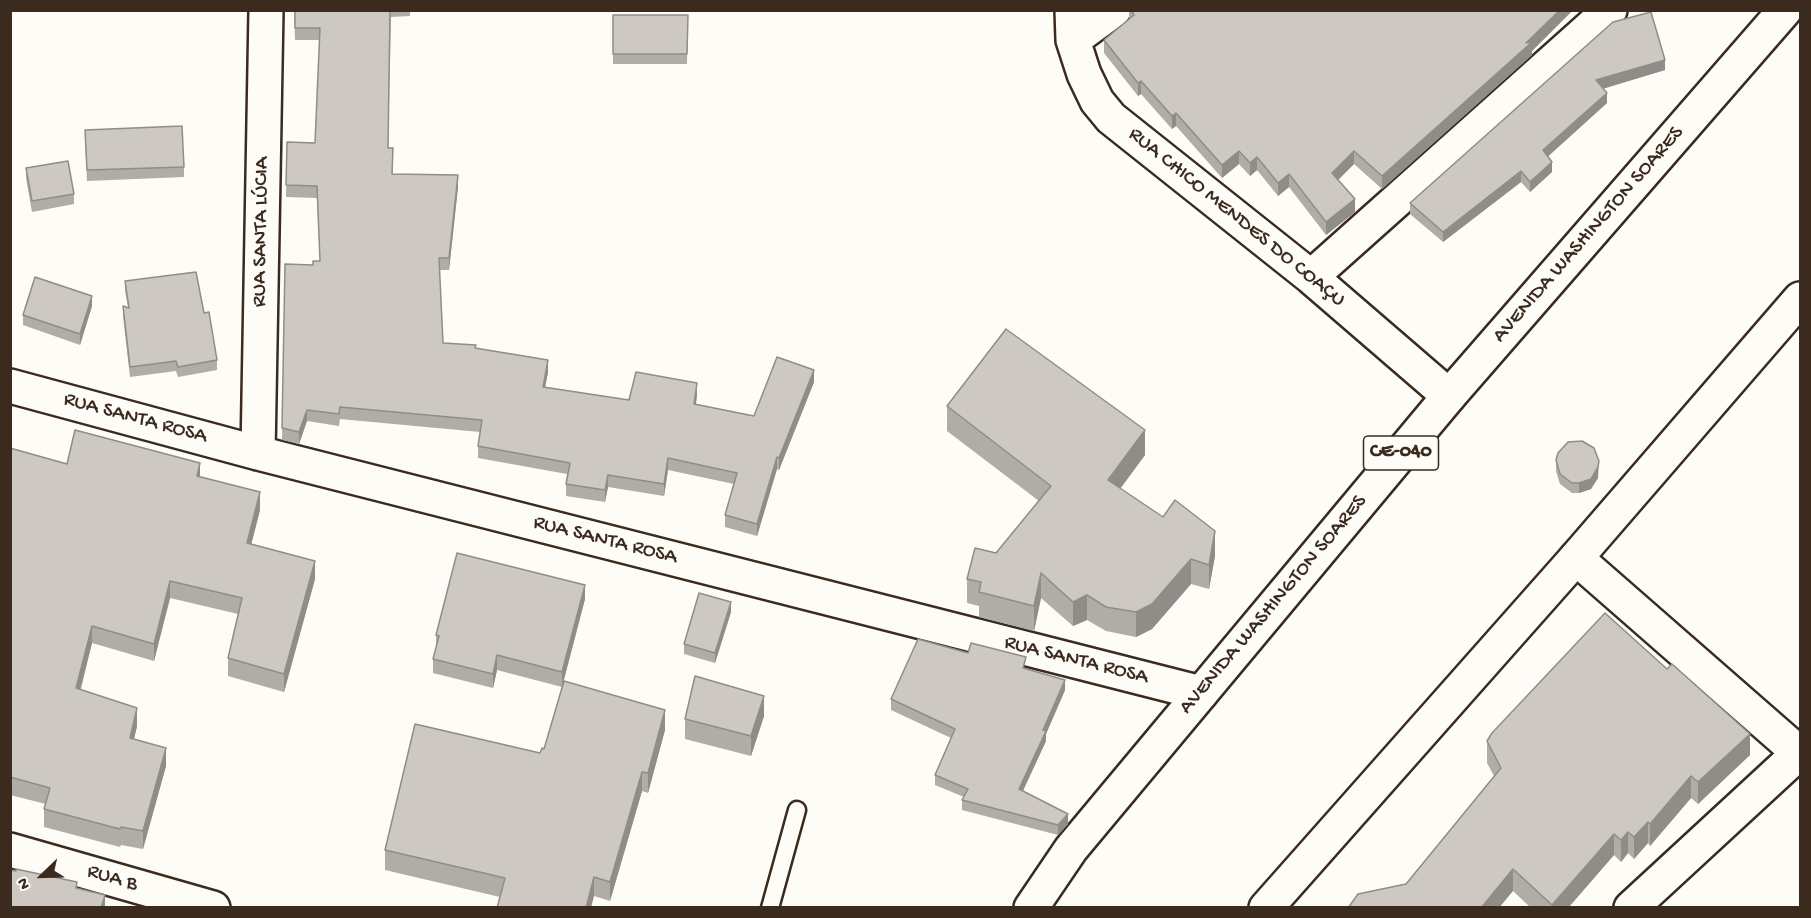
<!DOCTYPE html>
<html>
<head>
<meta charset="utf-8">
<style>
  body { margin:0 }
  #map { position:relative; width:1811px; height:918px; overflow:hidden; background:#fdfcf7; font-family:"Gochi Hand",sans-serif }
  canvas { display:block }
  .frame { position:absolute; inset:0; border:12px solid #3b2a1e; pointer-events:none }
  .north { position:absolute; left:12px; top:846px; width:60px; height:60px; -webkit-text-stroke:4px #fdfcf7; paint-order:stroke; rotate:247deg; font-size:16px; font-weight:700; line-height:24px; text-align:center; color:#3b2a1e }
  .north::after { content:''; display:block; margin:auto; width:21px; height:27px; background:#3b2a1e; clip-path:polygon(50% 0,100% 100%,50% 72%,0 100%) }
</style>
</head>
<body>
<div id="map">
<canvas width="1811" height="918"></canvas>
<div class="frame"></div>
<div class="north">N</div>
</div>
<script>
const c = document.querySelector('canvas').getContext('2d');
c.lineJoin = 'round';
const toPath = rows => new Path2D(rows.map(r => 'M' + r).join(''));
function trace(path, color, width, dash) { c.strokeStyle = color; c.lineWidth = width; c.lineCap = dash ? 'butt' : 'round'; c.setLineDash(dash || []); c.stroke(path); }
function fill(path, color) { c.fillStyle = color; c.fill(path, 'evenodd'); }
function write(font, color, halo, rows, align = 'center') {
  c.font = font + ' "Gochi Hand",sans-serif'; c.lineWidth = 4.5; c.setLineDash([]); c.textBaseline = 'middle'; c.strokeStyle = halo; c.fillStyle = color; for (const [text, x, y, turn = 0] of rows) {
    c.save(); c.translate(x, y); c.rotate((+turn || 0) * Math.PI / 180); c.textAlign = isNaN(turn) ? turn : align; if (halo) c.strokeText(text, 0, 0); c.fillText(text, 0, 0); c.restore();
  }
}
const lane = toPath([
  [770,908,797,810]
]);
const street = toPath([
  [1072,10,1073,40,1084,74,1097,101,1111,118,1311,277,1449,396],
  [1073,40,1114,10],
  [1311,277,1610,10],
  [10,386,258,453,1201,693],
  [258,453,266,10],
  [1576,558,1799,753],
  [10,850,213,908],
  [1631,908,1800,752]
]);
const highway = toPath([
  [1031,908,1071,849,1449,396,1785,10],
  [1266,908,1576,558,1800,299]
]);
const wall = toPath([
  [294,10,410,10,410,16,391,17,388,148,393,174,458,187,449,270,439,270,443,343,476,349,548,372,545,387,629,400,697,395,696,404,754,416,814,382,779,470,777,469,757,536,725,527,725,515,734,484,668,470,664,496,608,487,605,502,566,496,566,484,567,474,478,458,478,446,480,432,340,419,339,426,307,421,299,444,282,440,285,264,313,265,320,261,317,198,286,197,287,142,315,143,320,40,295,40],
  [1129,10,1573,10,1532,51,1532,55,1382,189,1354,164,1338,180,1355,212,1326,235,1289,187,1278,196,1257,170,1250,176,1239,164,1222,178,1176,126,1172,129,1141,94,1138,96,1104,53,1104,40,1129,20],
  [613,15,688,15,687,64,613,64],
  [1613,22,1665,70,1603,88,1607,103,1548,156,1552,172,1530,192,1521,182,1443,242,1410,214,1410,203],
  [85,140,184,167,184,177,87,181],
  [26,168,74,194,74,204,32,212,26,178],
  [125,281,204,313,217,360,217,370,178,377,176,371,130,377,123,316,123,306,128,307,125,291],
  [92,306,80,345,23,325,23,315],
  [947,406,1145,455,1120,489,1215,556,1209,589,1191,584,1152,629,1136,637,1106,631,1087,620,1073,626,1041,598,1034,631,979,617,979,606,967,603,967,579,996,553,1039,501,947,431],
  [10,448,67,464,200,477,260,510,251,545,315,579,284,692,228,676,228,658,238,614,170,598,154,661,92,643,81,689,137,726,134,739,166,766,143,849,121,845,120,847,44,827,44,809,46,804,10,795],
  [1556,460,1598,478,1591,489,1579,493,1572,493,1560,484,1556,471],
  [585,599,562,687,497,670,493,688,433,673,433,659,436,647,436,635],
  [731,612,715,663,684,654,684,644],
  [1025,669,1065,690,1046,734,1046,741,1023,791,1068,824,1058,835,962,810,962,800,964,797,935,785,935,775,951,738,891,710,891,699],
  [764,716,751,756,685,739,685,719],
  [665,730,648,793,642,791,610,901,594,896,500,897,385,870,385,850,540,753,544,749],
  [1487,741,1750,755,1698,804,1691,798,1650,846,1648,843,1634,859,1628,853,1621,862,1614,855,1568,908,1531,908,1513,891,1406,884,1494,776,1487,763]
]);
const shadedWall = toPath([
  [1560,10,1573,10,1532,51,1532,55,1382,189,1382,176,1526,43],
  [1665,60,1665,70,1596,91,1596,80],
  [1141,81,1141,94,1138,96,1138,83],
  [1607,93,1607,103,1543,161,1543,150],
  [1176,113,1176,126,1172,129,1172,116],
  [1239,151,1239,164,1222,178,1222,165],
  [1354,151,1354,164,1332,186,1332,173],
  [1257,157,1257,170,1250,176,1250,163],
  [1552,162,1552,172,1530,192,1530,182],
  [1521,171,1521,182,1443,242,1443,232],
  [1289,174,1289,187,1278,196,1278,183],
  [458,175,458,187,449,270,449,258],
  [1355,199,1355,212,1326,235,1326,222],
  [92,296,92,306,80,345,80,334],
  [548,360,548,372,543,399,543,387],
  [814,370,814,382,779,470,779,458],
  [697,383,697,395,694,416,694,404],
  [307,410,307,421,299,444,299,432],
  [1145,430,1145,455,1108,505,1108,480],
  [777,457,777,469,757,536,757,524],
  [668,458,668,470,664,496,664,484],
  [1599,461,1598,478,1591,489,1579,493,1579,483],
  [200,463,200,481,197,476],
  [608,475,608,487,605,502,605,490],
  [260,492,260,510,247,561,247,543],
  [1215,531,1215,556,1209,589,1209,565],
  [1191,559,1191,584,1152,629,1136,637,1136,612],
  [315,561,315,579,284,692,284,674],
  [1041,573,1041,598,1034,631,1034,606],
  [170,581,170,598,154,661,154,644],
  [585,585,585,599,562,687,562,672],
  [1087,595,1087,620,1073,626,1073,602],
  [731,602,731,612,715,663,715,653],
  [92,626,92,643,76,705,76,688],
  [497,655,497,670,493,688,493,674],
  [1065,680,1065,690,1046,734,1046,741,1019,799,1019,789,1043,730],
  [764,696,764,716,751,756,751,736],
  [137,708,137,726,130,756,130,738],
  [665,710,665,730,648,793,648,773],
  [1750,734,1750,755,1698,804,1698,782],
  [166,748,166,766,143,849,143,831],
  [642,772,642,791,610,901,610,882],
  [1691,776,1691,798,1650,846,1650,824],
  [1068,814,1068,824,1058,835,1058,825],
  [1648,822,1648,843,1634,859,1634,837],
  [1628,832,1628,853,1621,862,1621,840],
  [1614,834,1614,855,1568,908,1552,908,1552,905],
  [1513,869,1513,891,1499,908,1481,908],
  [594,877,594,896,591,908,586,908],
  [105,895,105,908,101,908]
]);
const building = toPath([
  [295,10,390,10,388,148,393,148,392,174,458,175,449,258,439,258,443,343,476,345,475,348,548,360,543,387,629,400,636,372,697,383,694,404,754,416,777,357,814,370,779,458,777,457,757,524,725,515,737,473,668,458,664,484,608,475,605,490,566,484,570,463,478,446,482,420,340,407,339,414,307,410,299,432,282,428,285,264,313,265,313,261,320,261,317,186,286,185,287,142,315,143,320,28,295,28,295,10],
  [1131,10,1560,10,1526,43,1532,42,1382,176,1354,151,1332,173,1355,199,1326,222,1289,174,1278,183,1257,157,1250,163,1239,151,1222,165,1176,113,1172,116,1141,81,1138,83,1104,40,1134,15,1131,10],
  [1651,12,1665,60,1596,80,1607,93,1543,150,1552,162,1530,182,1521,171,1443,232,1410,203,1613,22,1651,12],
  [613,15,688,15,687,54,613,54,613,15],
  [182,126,184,167,87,170,85,130,182,126],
  [68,161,74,194,32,201,26,168,68,161],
  [196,272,204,313,209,312,217,360,178,367,176,361,130,367,123,306,129,308,125,281,196,272],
  [35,277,92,296,80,334,23,315,35,277],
  [1006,329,1145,430,1108,480,1163,517,1175,500,1215,531,1209,565,1191,559,1152,604,1136,612,1106,607,1087,595,1073,602,1041,573,1034,606,979,592,981,582,967,579,975,548,996,553,1051,486,947,406,1006,329],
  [75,430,200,463,197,476,260,492,247,543,315,561,284,674,228,658,242,598,170,581,154,644,92,626,76,688,137,708,130,738,166,748,143,831,121,827,120,829,44,809,50,788,10,777,10,448,67,464,75,430],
  [1582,441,1594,448,1599,461,1598,467,1591,479,1579,483,1572,483,1560,474,1556,460,1558,453,1568,442,1582,441],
  [457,553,585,585,562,672,497,655,493,674,433,659,439,636,436,635,457,553],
  [699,593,731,602,715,653,684,644,699,593],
  [1605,613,1667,669,1672,664,1750,734,1698,782,1691,776,1650,824,1648,822,1634,837,1628,832,1621,840,1614,834,1552,905,1513,869,1481,908,1348,908,1358,894,1406,884,1501,768,1487,741,1492,733,1605,613],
  [918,639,968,653,971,643,1026,657,1023,668,1065,680,1043,730,1046,731,1019,789,1068,814,1058,825,962,800,968,789,935,775,955,729,891,699,918,639],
  [695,676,764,696,751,736,685,719,695,676],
  [564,681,665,710,648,773,642,772,610,882,594,877,586,908,497,908,505,878,385,850,415,724,540,753,542,748,544,749,564,681],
  [16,869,77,882,76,888,105,895,101,908,10,908,10,870,16,871,16,869]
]);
const shields = [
  [1401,453,75]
];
const shieldNames = [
  ["CE-040",1401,453]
];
const streetNames = [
  ["RUA CHICO MENDES DO COAÇU",1236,218,39],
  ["RUA SANTA LÚCIA",262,232,-89],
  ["AVENIDA WASHINGTON SOARES",1589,235,-49],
  ["RUA SANTA ROSA",135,419,15],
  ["RUA SANTA ROSA",605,541,14],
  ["AVENIDA WASHINGTON SOARES",1274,605,-50],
  ["RUA SANTA ROSA",1076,661,14],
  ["RUA B",112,879,16]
];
trace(lane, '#3b2a1e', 21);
trace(street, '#3b2a1e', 38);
trace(highway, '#3b2a1e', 38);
trace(lane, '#fdfcf7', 16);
trace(street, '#fdfcf7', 33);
trace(highway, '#fdfcf7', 33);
fill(wall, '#b0aca7');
fill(shadedWall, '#908c88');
fill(building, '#cdc8c2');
trace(building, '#908c88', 1.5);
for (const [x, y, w] of shields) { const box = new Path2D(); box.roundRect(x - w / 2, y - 17, w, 34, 4.5); c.fillStyle = '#fdfcf7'; c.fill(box); trace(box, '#3b2a1e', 1.5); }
write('bold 20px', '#3b2a1e', null, shieldNames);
write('21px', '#3b2a1e', '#fdfcf7', streetNames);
</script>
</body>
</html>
